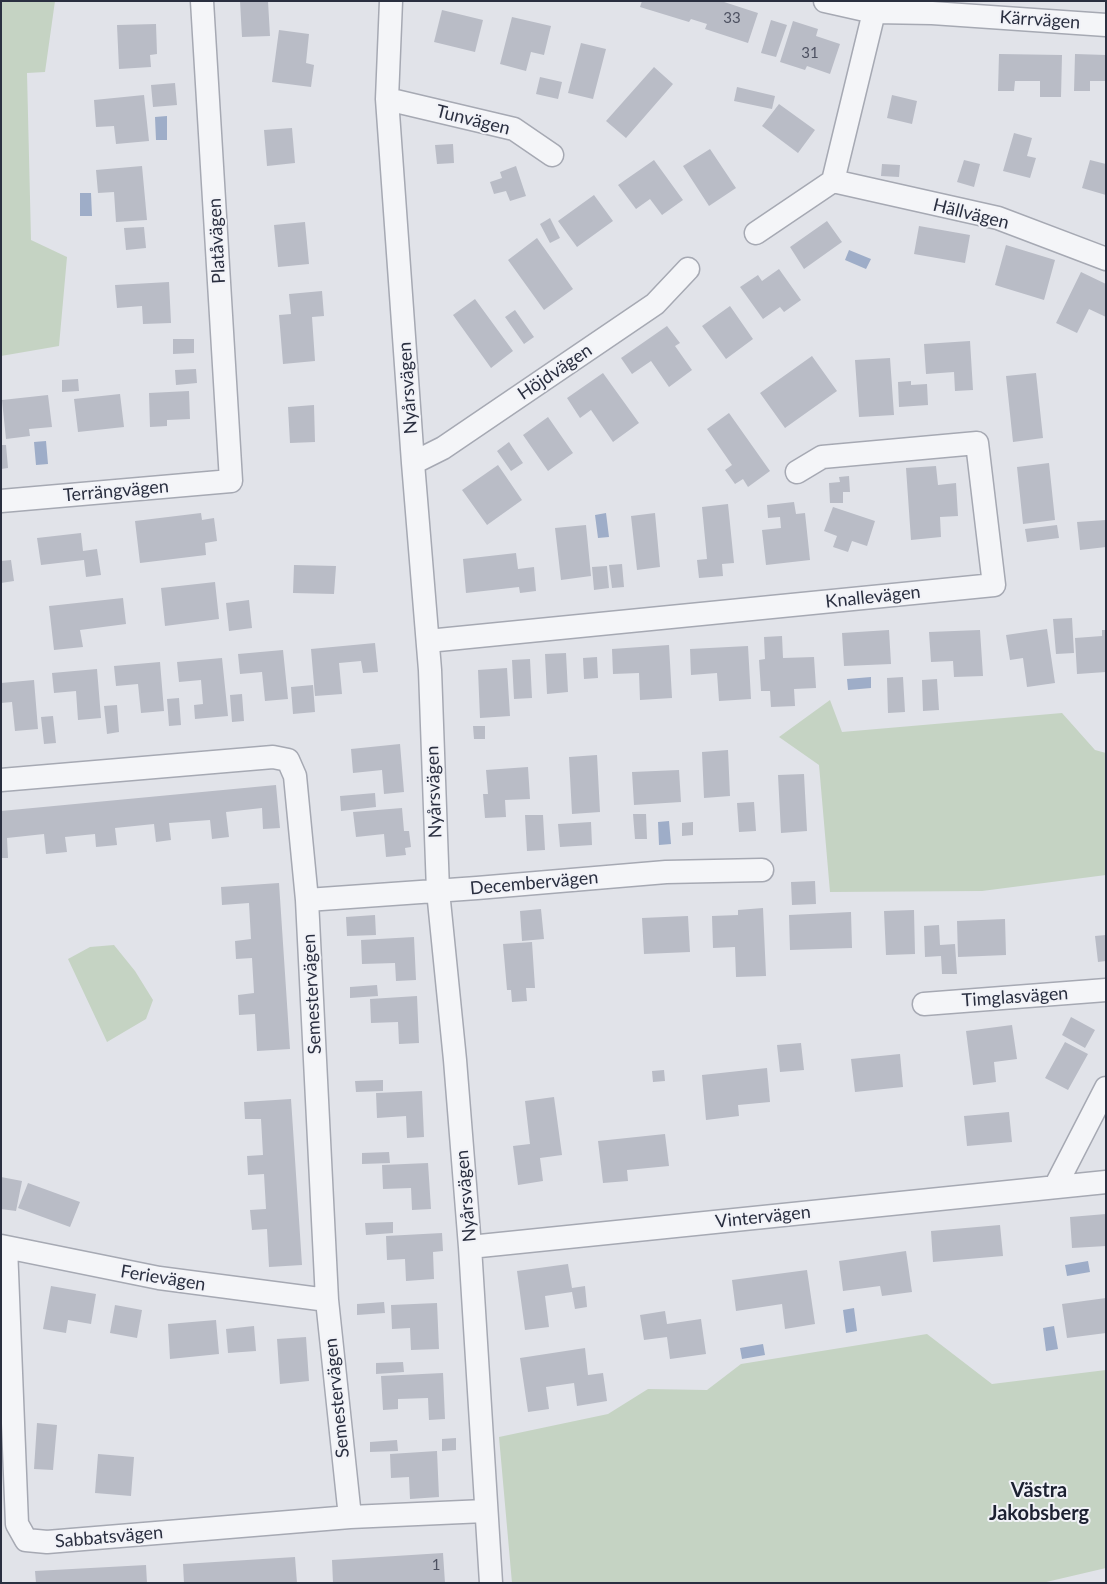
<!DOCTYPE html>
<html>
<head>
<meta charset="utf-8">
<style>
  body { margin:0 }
  #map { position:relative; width:1107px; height:1584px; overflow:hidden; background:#e1e3e9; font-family:Lato,sans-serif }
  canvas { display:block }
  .frame { position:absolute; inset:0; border:2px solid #2a2f40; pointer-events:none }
</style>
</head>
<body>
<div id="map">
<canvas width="1107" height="1584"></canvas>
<div class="frame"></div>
</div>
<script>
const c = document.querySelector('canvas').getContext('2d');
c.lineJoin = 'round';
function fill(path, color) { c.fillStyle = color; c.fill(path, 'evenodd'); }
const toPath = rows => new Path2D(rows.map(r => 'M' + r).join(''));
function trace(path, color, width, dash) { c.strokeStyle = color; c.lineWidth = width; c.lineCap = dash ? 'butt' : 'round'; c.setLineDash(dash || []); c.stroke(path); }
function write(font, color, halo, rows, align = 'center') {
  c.font = font + ' Lato,sans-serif'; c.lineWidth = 4; c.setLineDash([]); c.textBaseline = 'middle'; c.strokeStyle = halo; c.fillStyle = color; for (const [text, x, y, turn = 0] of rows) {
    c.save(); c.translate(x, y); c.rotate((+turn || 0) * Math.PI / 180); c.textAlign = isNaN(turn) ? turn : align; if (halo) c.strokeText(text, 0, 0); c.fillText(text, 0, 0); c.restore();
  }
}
const green = toPath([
  [1,1,55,1,45,72,27,73,31,240,67,257,59,346,1,356],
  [830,700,842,732,1062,713,1095,750,1106,753,1106,875,982,891,830,892,819,765,779,737],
  [114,945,135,971,153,1000,146,1019,107,1042,68,959,90,947],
  [927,1334,992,1384,1106,1370,1106,1568,1042,1583,512,1583,499,1437,608,1414,648,1389,707,1390,741,1364]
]);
const water = toPath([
  [167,116,167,140,156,140,155,117],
  [80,193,91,193,92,216,80,216],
  [849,250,871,259,866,269,845,260],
  [46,441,48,464,36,465,34,442],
  [606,513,609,537,598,538,595,515],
  [871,677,871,688,848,690,847,679],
  [669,821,671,844,659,845,658,822],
  [1088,1261,1090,1272,1067,1276,1065,1265],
  [854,1308,857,1331,846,1333,843,1310],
  [1054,1326,1058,1349,1046,1351,1043,1328],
  [763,1344,765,1355,742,1359,740,1348]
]);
const building = toPath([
  [240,1,268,1,270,36,242,37],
  [642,1,721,1,758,13,748,43,705,29,707,24,691,19,689,22,640,7],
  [442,10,483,20,475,52,434,42],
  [512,17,551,26,544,55,531,52,526,71,500,64],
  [771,20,787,25,776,57,761,53],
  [793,21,818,29,816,36,840,44,830,74,807,66,805,70,780,62],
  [156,24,157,54,150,55,151,67,119,69,117,25],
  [279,30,309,34,306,63,314,65,311,87,272,82],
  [581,43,606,49,593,99,568,93],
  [999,54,1062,55,1061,97,1040,97,1040,81,1015,81,1014,91,998,91],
  [1075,54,1106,55,1106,81,1090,81,1090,91,1074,91],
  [654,67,673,84,626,138,606,121],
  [540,77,562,82,558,99,536,94],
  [175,83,177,105,153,107,151,85],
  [737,87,775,96,772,109,734,101],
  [144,95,149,141,116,144,114,126,96,127,94,100],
  [892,95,917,101,912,124,887,118],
  [779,104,815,130,798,153,762,126],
  [292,128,295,163,267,166,264,130],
  [1014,133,1032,138,1027,156,1036,158,1030,178,1003,171],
  [453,144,454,163,437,164,435,145],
  [710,149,736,188,709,206,683,166],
  [654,160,683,200,662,215,650,199,636,209,618,185],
  [964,160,980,164,974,187,957,182],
  [1090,160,1106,164,1106,195,1082,188],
  [882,164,900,165,899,177,881,176],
  [142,166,147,220,116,222,114,192,98,193,96,170],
  [516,166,526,196,510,201,506,191,494,194,490,182,502,178,500,172],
  [594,195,613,221,577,247,558,221],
  [550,218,560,238,550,243,540,224],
  [827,221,842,242,804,269,790,247],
  [305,222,309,264,278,267,274,225],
  [919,226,970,235,965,263,914,254],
  [144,227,146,248,126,250,124,228],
  [537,238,573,289,544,310,508,260],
  [1006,245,1055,260,1044,300,995,285],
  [779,269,801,300,784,312,780,307,763,319,740,287,758,275,762,281],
  [1081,272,1106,284,1106,317,1089,309,1077,333,1056,323],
  [169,282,171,323,143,324,142,306,117,308,115,285],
  [322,291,324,316,312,317,315,361,283,364,279,315,291,314,289,294],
  [475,299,513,351,491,368,453,315],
  [730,306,753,339,726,359,702,326],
  [515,310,534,337,524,344,505,317],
  [667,326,680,343,675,346,692,370,669,387,651,361,632,374,621,358],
  [173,339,194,339,194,353,173,354],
  [970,341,973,390,955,391,954,372,926,374,924,344],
  [812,356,837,391,785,428,760,393],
  [890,358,894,415,859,417,855,360],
  [196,369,197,383,176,385,175,370],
  [603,373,639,423,613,442,591,410,580,418,567,398],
  [1036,373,1043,438,1013,442,1006,376],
  [78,379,79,391,62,392,62,380],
  [911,381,911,385,927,384,928,405,899,407,898,382],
  [189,391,190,419,167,420,167,426,150,427,149,393],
  [120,394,124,427,78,432,74,399],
  [48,395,52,427,29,429,30,436,6,439,2,400],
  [314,405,315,442,290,443,288,407],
  [729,413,770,471,748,487,743,479,735,484,725,470,732,465,707,429],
  [548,417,573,453,548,471,523,435],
  [509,442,523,463,511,471,497,451],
  [1,445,6,445,8,468,1,469],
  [1049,463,1055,520,1023,524,1017,467],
  [498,465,522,500,487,525,462,490],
  [936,466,938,485,956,483,958,516,940,517,941,537,911,540,906,468],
  [849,476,850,492,843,492,843,503,830,503,829,483,840,482,839,477],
  [794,502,796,514,805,513,810,560,766,565,762,530,781,528,780,517,768,518,767,505],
  [728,504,734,563,722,564,723,576,699,578,697,560,707,559,702,507],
  [833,507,875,521,867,546,852,541,848,552,833,547,837,536,824,531],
  [201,513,202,520,214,518,217,541,205,543,206,555,140,563,135,521],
  [655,513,660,567,637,570,631,516],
  [1106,520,1106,547,1080,550,1077,522],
  [586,525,591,576,561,580,555,528],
  [1057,525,1059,538,1027,542,1025,529],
  [81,533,83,551,97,549,101,575,86,577,84,560,41,565,37,538],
  [516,553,518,569,534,567,536,591,520,593,519,587,466,593,463,559],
  [11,560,14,581,1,583,1,561],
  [622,564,624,587,612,588,609,565],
  [294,565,336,566,334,594,293,593],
  [607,566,609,588,594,590,592,567],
  [215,582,219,619,165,626,161,588],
  [123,598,126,624,80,630,83,647,54,650,49,606],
  [249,600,252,628,229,631,226,603],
  [1072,618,1074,653,1056,654,1053,619],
  [1047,629,1055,683,1027,687,1023,658,1010,660,1006,635],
  [889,630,891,664,844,666,842,633],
  [980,630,983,676,954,677,953,661,931,662,929,632],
  [1102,630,1106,630,1106,672,1077,674,1075,638,1102,636],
  [782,636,783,658,814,657,816,688,794,689,795,706,771,707,770,691,761,691,759,660,765,659,764,637],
  [375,643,378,672,363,673,361,661,339,663,342,694,315,696,311,649],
  [669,645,672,698,640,700,639,673,613,674,612,649],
  [748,646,751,699,719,701,717,673,691,675,690,649],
  [283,650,288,699,265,701,262,672,240,674,238,654],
  [566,653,568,692,547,694,545,654],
  [597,657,598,678,584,679,583,658],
  [222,658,228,716,195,719,194,705,203,704,201,680,179,682,177,662],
  [530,659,532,698,514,699,512,660],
  [160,662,164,711,141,713,138,684,116,686,114,666],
  [507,668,510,716,480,718,478,670],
  [97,669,101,718,78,720,76,691,54,693,52,673],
  [903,677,905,712,888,713,887,678],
  [937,679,939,710,923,711,922,680],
  [34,680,38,729,15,731,12,702,1,703,1,683],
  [313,685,315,712,293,714,291,687],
  [242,694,244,721,232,722,230,695],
  [179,698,181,725,169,726,167,699],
  [117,705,119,732,107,734,104,706],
  [53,716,56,743,44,744,41,717],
  [473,726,485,726,485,739,474,739],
  [400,744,404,792,384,794,382,770,353,773,351,749],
  [728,750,730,796,704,798,702,752],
  [597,755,600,812,572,814,569,757],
  [528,767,530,799,505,800,506,817,485,818,483,794,488,794,486,770],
  [679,770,681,802,634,805,632,772],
  [804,774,807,831,781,833,778,775],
  [276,785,280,828,263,829,262,808,226,812,229,837,212,839,210,820,169,823,171,840,156,842,154,824,115,828,117,845,96,847,95,834,65,837,67,852,46,854,44,834,7,838,8,858,1,858,1,811],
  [375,793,376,807,341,811,340,796],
  [754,802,756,831,739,832,737,803],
  [402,808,404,831,409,831,411,847,405,848,406,855,386,857,384,834,356,837,353,812],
  [633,814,646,814,647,839,635,839],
  [525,815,543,815,545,850,527,851],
  [591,822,592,845,560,847,558,824],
  [693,822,693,835,682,836,682,823],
  [815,881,816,904,792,905,791,882],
  [279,883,290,1049,257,1051,255,1014,239,1015,238,995,254,993,252,958,236,959,235,941,251,939,249,903,222,905,221,887],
  [763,908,766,976,736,977,735,947,713,948,712,916,738,915,738,910],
  [541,909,544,939,522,941,520,911],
  [914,910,915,954,886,955,884,911],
  [851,912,852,948,790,950,789,915],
  [375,915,376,935,347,936,346,917],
  [688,916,690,952,644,954,642,918],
  [1005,919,1006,955,958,957,957,921],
  [939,925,940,945,955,944,957,974,942,974,941,956,925,957,924,926],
  [1106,935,1106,961,1098,962,1095,936],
  [414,937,416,980,396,981,395,963,362,964,361,940],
  [532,942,535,988,526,988,527,1001,512,1002,511,990,507,990,503,944],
  [377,985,378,996,350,998,350,987],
  [417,996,419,1043,399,1044,398,1022,371,1023,370,999],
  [1071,1017,1095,1030,1085,1048,1062,1035],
  [1012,1025,1017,1059,994,1062,996,1082,973,1085,966,1031],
  [1065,1042,1088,1054,1068,1090,1045,1078],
  [801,1043,804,1070,780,1072,777,1045],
  [900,1054,903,1087,855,1092,851,1059],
  [767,1068,770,1102,738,1105,739,1116,706,1120,702,1075],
  [664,1070,665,1081,653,1082,652,1071],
  [383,1080,383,1091,356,1092,355,1081],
  [422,1091,424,1137,407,1138,406,1116,377,1118,376,1093],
  [554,1097,562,1155,540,1158,543,1181,518,1185,513,1146,530,1144,525,1101],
  [291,1099,302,1265,269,1267,267,1229,252,1230,250,1210,266,1209,264,1174,248,1175,247,1156,263,1155,261,1119,245,1119,244,1102],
  [1009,1112,1012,1142,967,1146,964,1116],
  [665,1134,669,1166,627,1170,628,1181,603,1183,598,1141],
  [389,1152,390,1163,362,1164,362,1153],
  [428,1163,431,1209,412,1210,411,1188,383,1189,382,1165],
  [1,1177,22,1181,16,1211,1,1209],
  [28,1183,80,1202,70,1227,18,1208],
  [1106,1214,1106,1246,1072,1248,1070,1217],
  [393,1222,393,1233,366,1235,365,1223],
  [1000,1225,1003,1256,933,1262,931,1231],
  [442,1233,443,1251,433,1252,434,1279,406,1281,405,1259,387,1260,386,1236],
  [906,1251,912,1292,882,1296,880,1286,843,1291,839,1261],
  [568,1264,572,1288,585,1286,587,1307,575,1309,572,1292,545,1296,549,1327,525,1330,517,1271],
  [807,1270,815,1324,785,1329,782,1304,736,1311,732,1280],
  [51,1286,96,1294,91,1324,68,1320,66,1333,43,1329],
  [1106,1298,1106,1333,1067,1338,1062,1304],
  [384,1302,385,1313,357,1315,357,1304],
  [437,1303,439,1349,411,1350,410,1328,392,1329,391,1305],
  [115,1305,142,1310,137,1338,110,1333],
  [665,1311,667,1324,701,1319,706,1354,670,1359,667,1337,644,1340,640,1315],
  [216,1320,219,1354,170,1359,168,1324],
  [254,1326,256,1351,228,1353,226,1329],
  [306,1337,309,1381,280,1384,277,1339],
  [585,1348,588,1375,603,1373,607,1401,577,1406,574,1383,546,1387,549,1409,528,1412,520,1358],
  [403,1362,404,1372,376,1374,376,1363],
  [443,1373,445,1419,429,1420,428,1398,398,1399,398,1409,383,1410,381,1376],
  [37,1423,57,1425,53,1470,34,1469],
  [456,1438,456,1450,442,1451,442,1439],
  [397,1440,398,1451,370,1452,370,1442],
  [437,1451,439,1497,410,1499,409,1477,391,1478,390,1454],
  [98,1454,134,1457,131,1496,95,1493],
  [443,1553,445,1583,333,1583,332,1560],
  [295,1557,297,1583,184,1583,183,1564],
  [146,1565,147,1583,36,1583,35,1571]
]);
const street = toPath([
  [391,1,387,99,413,463,430,670,438,891,455,1060,470,1247,491,1583],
  [825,1,874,12,932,13,1106,25],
  [874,12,833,181,998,218,1106,259],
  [387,99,514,129,552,155],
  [756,233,833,181],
  [413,463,443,448,655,304,688,269],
  [1,501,231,481,202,1],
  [428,641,994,585,977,443,822,457,797,472],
  [1,780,273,757,288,760,295,776,307,900,327,1300,350,1517],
  [307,900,477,888,666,872,762,870],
  [924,1004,1106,990],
  [1055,1187,1106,1088],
  [1,1246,159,1278,327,1300],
  [6,1247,17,1524,26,1540,47,1542,350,1517,485,1511],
  [470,1247,1106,1182]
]);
const numberNames = [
  ["33",732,18],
  ["31",810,53],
  ["1",436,1565]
];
const streetNames = [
  ["Kärrvägen",1040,20,4],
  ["Tunvägen",473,120,14],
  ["Hällvägen",971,214,14],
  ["Platåvägen",217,241,-93],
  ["Höjdvägen",555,372,-34],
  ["Nyårsvägen",408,388,-94],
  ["Terrängvägen",116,491,-5],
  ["Knallevägen",873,597,-6],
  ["Nyårsvägen",434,792,-92],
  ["Decembervägen",534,883,-5],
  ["Semestervägen",312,994,-93],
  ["Timglasvägen",1015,997,-4],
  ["Nyårsvägen",466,1196,-95],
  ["Vintervägen",763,1217,-6],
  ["Ferievägen",163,1278,9],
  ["Semestervägen",337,1398,-96],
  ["Sabbatsvägen",109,1537,-5]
];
const quarterNames = [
  ["Västra",1039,1491],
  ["Jakobsberg",1039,1514]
];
fill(green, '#c5d3c3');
fill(water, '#9eadc8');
fill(building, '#b9bcc6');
trace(street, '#a6a9b3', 25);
trace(street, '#f4f5f8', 22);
write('15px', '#4e5262', null, numberNames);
write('18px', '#2a2f40', '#f1f2f7', streetNames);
write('bold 20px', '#1c2131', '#f1f2f7', quarterNames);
</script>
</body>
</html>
